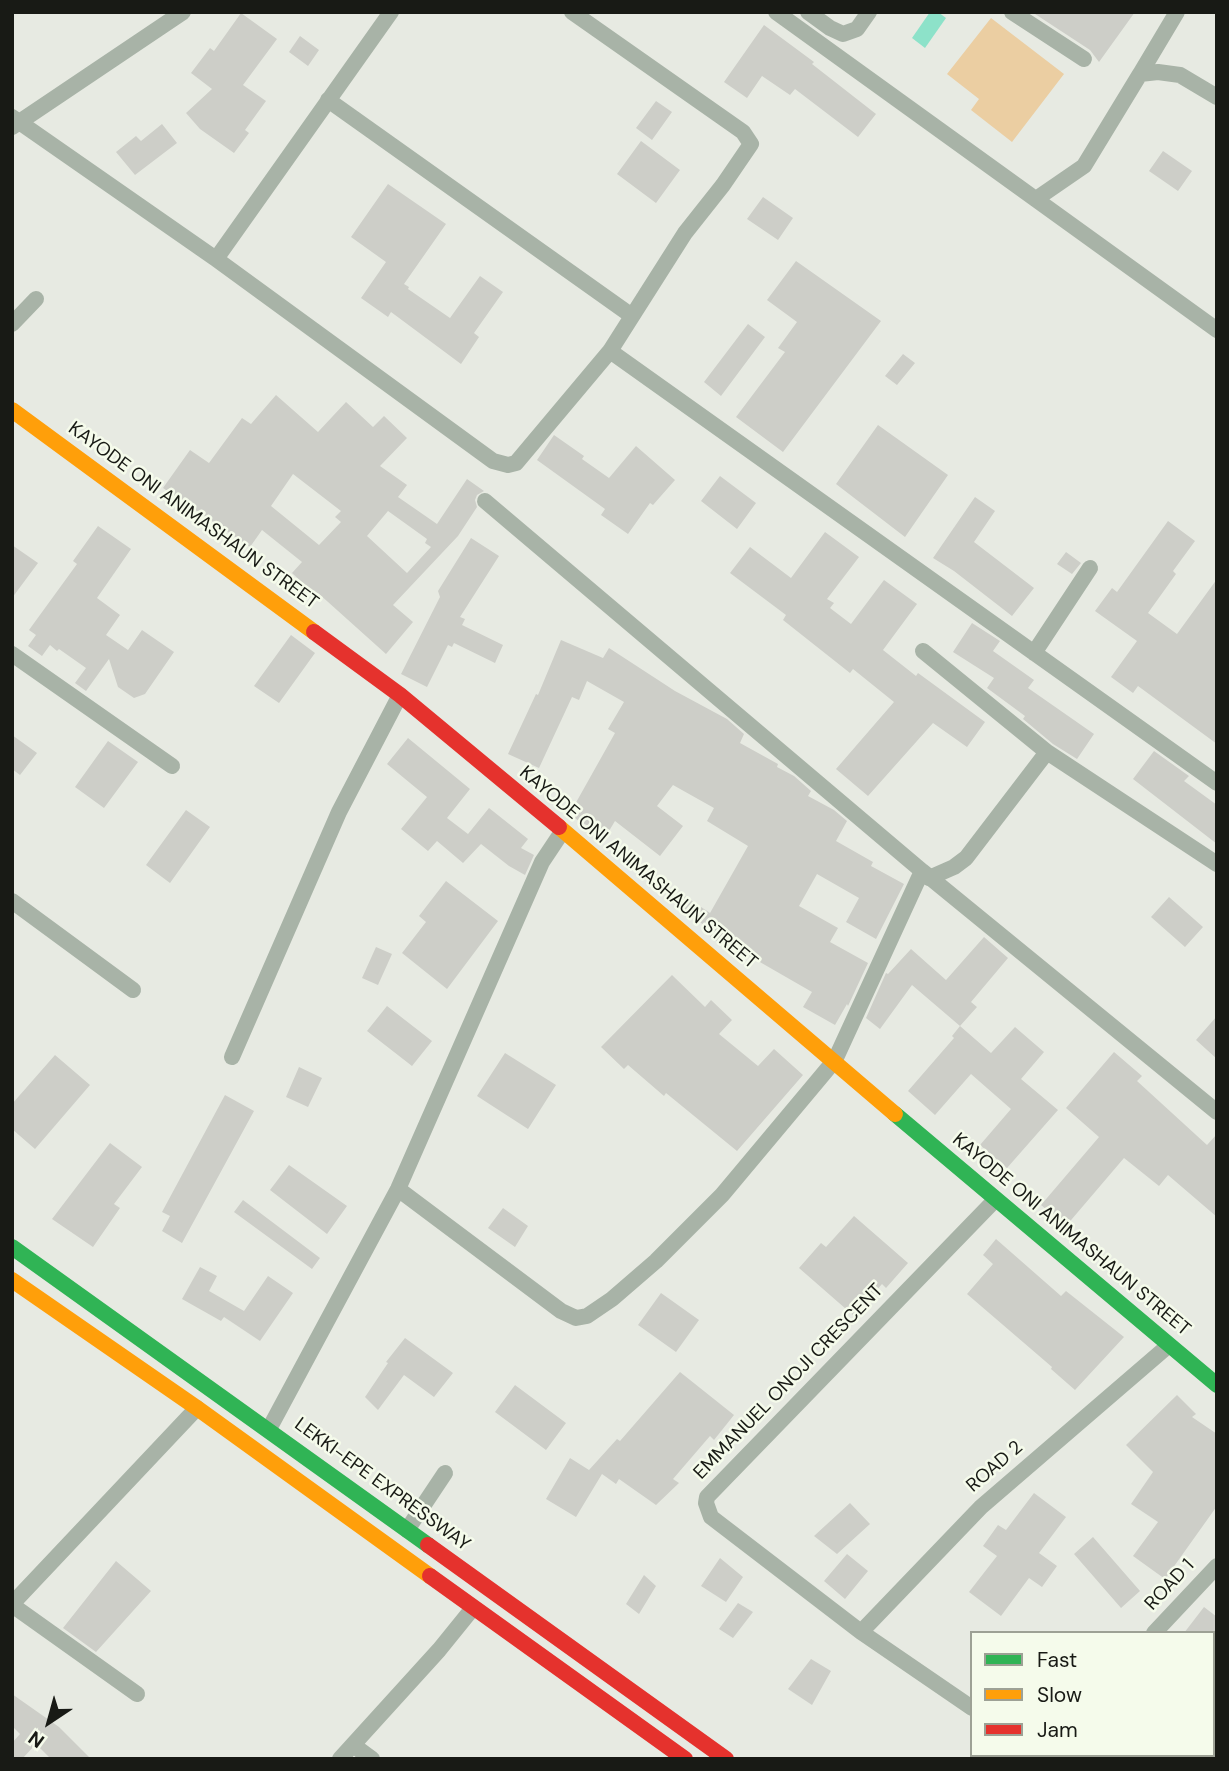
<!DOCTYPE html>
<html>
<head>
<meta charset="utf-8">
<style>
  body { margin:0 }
  #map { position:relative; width:1229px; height:1771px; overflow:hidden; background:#e7eae2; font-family:"DM Sans",sans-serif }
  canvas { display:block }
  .frame { position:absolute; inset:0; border:14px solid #181a15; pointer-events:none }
  .legend { position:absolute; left:970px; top:1631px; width:245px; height:126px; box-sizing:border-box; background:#f5fbeb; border:2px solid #9da195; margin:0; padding:9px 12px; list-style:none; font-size:21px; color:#181a15 }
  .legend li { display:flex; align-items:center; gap:14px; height:35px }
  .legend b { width:35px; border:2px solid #9da195 }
  .north { position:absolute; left:14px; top:1687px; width:70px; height:70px; -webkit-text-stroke:5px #f5fbeb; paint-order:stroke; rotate:216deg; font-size:19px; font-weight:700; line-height:28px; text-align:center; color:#181a15 }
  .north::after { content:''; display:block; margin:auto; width:24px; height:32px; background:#181a15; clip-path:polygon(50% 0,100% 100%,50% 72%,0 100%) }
</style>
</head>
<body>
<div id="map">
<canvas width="1229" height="1771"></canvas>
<div class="frame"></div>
<ul class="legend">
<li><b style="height:9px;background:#30b455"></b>Fast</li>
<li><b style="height:9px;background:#ff9f0a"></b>Slow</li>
<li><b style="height:9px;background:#e5322d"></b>Jam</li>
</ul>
<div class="north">N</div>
</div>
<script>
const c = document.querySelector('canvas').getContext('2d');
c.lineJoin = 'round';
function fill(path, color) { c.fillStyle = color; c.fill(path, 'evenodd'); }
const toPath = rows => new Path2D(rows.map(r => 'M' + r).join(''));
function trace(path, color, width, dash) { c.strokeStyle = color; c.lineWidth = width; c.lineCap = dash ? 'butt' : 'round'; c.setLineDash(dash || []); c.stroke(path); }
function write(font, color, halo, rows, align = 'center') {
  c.font = font + ' "DM Sans",sans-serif'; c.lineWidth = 5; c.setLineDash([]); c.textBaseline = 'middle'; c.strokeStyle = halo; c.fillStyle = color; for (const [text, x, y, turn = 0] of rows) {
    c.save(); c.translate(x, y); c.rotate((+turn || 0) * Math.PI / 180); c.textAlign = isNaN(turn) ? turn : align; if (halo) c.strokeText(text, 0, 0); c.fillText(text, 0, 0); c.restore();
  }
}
const green = toPath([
  [991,18,1064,74,1012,142,971,110,979,99,947,74]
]);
const water = toPath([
  [930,12,938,12,946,18,925,48,912,38]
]);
const building = toPath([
  [1032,12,1135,12,1099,62,1090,50],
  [241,13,277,39,243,85,266,101,245,130,249,133,234,153,200,129,186,113,212,89,191,73,210,48,214,51],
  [764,25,814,62,812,64,876,114,858,137,795,89,790,95,762,76,747,98,724,82],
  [300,36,319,50,308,66,289,52],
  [656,101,672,112,652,140,636,128],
  [162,124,177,143,135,175,116,152,136,136,141,141],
  [641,141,680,170,656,203,617,174],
  [1163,151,1192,171,1178,191,1149,171],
  [388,184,446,224,404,284,409,287,408,289,450,318,480,276,503,292,474,333,479,337,461,364,391,312,388,317,361,298,386,262,351,237],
  [763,197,793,218,778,240,747,219],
  [796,261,881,321,783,452,736,417,785,352,778,348,797,322,767,300],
  [748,324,765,337,721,396,704,382],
  [903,354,915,363,897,385,885,376],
  [276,395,318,432,346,402,373,427,384,416,407,438,380,466,407,485,398,497,437,524,467,479,484,491,477,495,475,500,477,507,458,536,393,605,413,622,386,654,318,593,316,595,292,573,302,562,262,530,250,547,163,488,190,450,209,463,242,418,251,424],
  [293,474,341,511,335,517,341,522,319,545,271,506],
  [388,511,427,539,425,543,431,547,407,573,367,536],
  [878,425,948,475,905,537,836,484],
  [554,435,584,456,582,459,609,478,636,446,675,480,653,505,650,503,628,534,601,515,605,509,537,460],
  [720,476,756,503,737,529,701,501],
  [975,497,995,511,974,542,1034,588,1012,616,954,571,933,558],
  [1168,521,1195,541,1173,571,1176,574,1148,613,1177,634,1217,579,1217,744,1138,686,1133,693,1111,677,1137,641,1095,611,1112,588,1117,592],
  [98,526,131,549,97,598,120,615,106,635,128,650,142,630,174,652,145,694,134,698,118,687,109,659,86,691,75,683,86,668,59,649,57,651,50,645,42,656,28,646,36,635,29,630,77,564,73,561],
  [825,532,859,557,827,599,834,603,830,608,851,624,884,580,917,604,883,650,916,676,918,673,985,722,967,747,933,723,868,796,836,769,894,702,853,669,850,673,783,620,786,615,730,573,750,547,791,578],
  [471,538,499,556,460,617,465,619,462,625,503,645,495,663,454,643,452,647,448,645,427,687,401,674,440,597,438,591],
  [12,545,38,563,12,598],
  [1066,552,1081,563,1072,574,1057,564],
  [972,623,1000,641,993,651,1034,680,1028,688,1094,734,1077,759,1053,744,1023,719,1025,716,987,688,994,678,953,652],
  [291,635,315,653,279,703,254,686],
  [561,640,603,658,609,648,675,691,727,719,744,734,740,743,778,764,777,767,794,776,811,791,808,796,834,810,847,821,836,841,873,862,871,866,904,884,876,939,846,922,859,898,817,874,799,906,838,928,830,942,868,963,848,1006,847,1004,835,1025,803,1007,812,992,739,950,737,954,710,937,714,931,675,907,683,895,710,913,748,846,707,821,714,808,673,785,657,806,683,826,660,856,615,821,606,836,569,815,615,733,608,729,624,702,587,681,579,700,572,697,539,768,508,754,536,694,538,695],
  [12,735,37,753,20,775,12,769],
  [408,738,470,789,447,818,468,834,489,808,528,839,521,848,534,855,525,875,509,866,481,844,463,863,437,841,428,851,401,829,427,797,387,764],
  [108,741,138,762,104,808,75,787],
  [1154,751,1189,776,1184,781,1217,805,1217,844,1133,779],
  [186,810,210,827,170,883,146,865],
  [446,881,498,921,447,989,402,953,426,922,419,916],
  [1169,897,1203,927,1185,947,1151,917],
  [984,937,1008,958,971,1002,977,1007,960,1026,912,985,880,1029,866,1018,886,973,888,974,911,949,946,980],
  [376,947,392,954,378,985,362,978],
  [672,975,705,1007,711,1000,732,1020,719,1034,758,1066,774,1049,803,1075,737,1151,666,1093,664,1096,628,1065,624,1069,601,1047],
  [387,1006,432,1041,412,1066,367,1031],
  [1217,1016,1217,1059,1196,1040],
  [960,1026,991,1053,1015,1027,1044,1052,1021,1079,1058,1110,1007,1168,980,1145,1011,1109,971,1074,935,1115,908,1091,954,1038,952,1036],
  [1114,1052,1142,1076,1137,1081,1207,1145,1217,1134,1217,1217,1168,1175,1159,1186,1124,1158,1066,1226,1041,1205,1099,1137,1066,1108],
  [505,1053,556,1085,528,1129,477,1096],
  [55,1055,90,1085,35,1149,12,1129,12,1104],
  [299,1067,322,1078,308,1107,286,1097],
  [225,1095,254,1111,182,1243,162,1231,170,1216,162,1212],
  [110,1143,142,1167,114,1204,120,1208,93,1247,52,1219],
  [289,1165,347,1206,327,1234,270,1190],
  [243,1200,320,1258,312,1269,234,1212],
  [503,1208,528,1226,515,1247,488,1228],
  [854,1216,908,1263,886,1288,882,1284,854,1316,799,1268,821,1243,826,1247],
  [996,1239,1061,1296,1066,1291,1124,1337,1075,1390,1051,1369,1052,1367,967,1294,993,1264,983,1255],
  [200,1267,217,1276,209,1291,244,1311,268,1276,293,1293,260,1341,224,1317,221,1321,182,1299],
  [661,1293,699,1320,676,1352,638,1325],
  [405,1338,453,1373,434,1397,404,1375,378,1410,365,1397,388,1363,386,1362],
  [680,1372,734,1415,714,1440,710,1436,673,1479,679,1483,656,1505,619,1479,616,1484,602,1474,576,1517,546,1499,570,1458,589,1470,617,1439,620,1441],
  [515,1385,566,1423,546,1450,495,1412],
  [1177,1395,1196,1414,1192,1417,1217,1434,1217,1506,1165,1579,1133,1556,1158,1522,1131,1504,1153,1472,1126,1445],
  [1034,1493,1066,1517,1039,1553,1057,1566,1042,1587,1029,1578,1001,1616,969,1592,997,1556,983,1546,998,1525,1006,1530],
  [850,1503,870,1524,837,1554,814,1536],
  [1093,1537,1140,1591,1121,1608,1074,1554],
  [847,1554,868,1571,845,1599,824,1581],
  [720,1558,743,1577,726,1602,701,1586],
  [116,1561,151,1591,96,1652,63,1628],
  [644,1575,656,1586,639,1614,626,1604],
  [738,1603,753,1612,733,1638,719,1629],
  [1204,1607,1217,1617,1217,1633,1184,1633],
  [811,1659,831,1671,812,1705,788,1689],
  [12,1694,59,1727,91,1759,51,1759,36,1744,22,1759,12,1759,12,1743,20,1734,12,1726]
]);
const street = toPath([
  [776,12,1217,330],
  [808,12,830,28,843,34,857,29,869,12],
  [1012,12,1084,59],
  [1140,74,1177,12],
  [328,100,632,316],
  [12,117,216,259,493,461,508,465,516,463,610,351,685,233,723,185,751,144,743,132,572,12],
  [12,127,183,12],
  [1036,199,1084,166,1140,74,1158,72,1180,75,1217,97],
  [216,259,391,12],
  [12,324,36,299],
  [610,351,1217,783],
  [923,651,1047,752,966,858,954,867,929,878],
  [1034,653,1090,568],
  [12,654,172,766],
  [1047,752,1217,864],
  [922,871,1217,1112],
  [12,901,133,990],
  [232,1057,339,812,400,695],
  [398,1189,561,1311,576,1318,587,1316,612,1299,656,1261,722,1195,835,1060,922,871,485,501],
  [269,1429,398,1189,542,862,562,832],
  [407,1530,445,1473],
  [12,1604,197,1408],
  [12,1605,137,1694],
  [861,1632,981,1507,1168,1346],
  [1154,1633,1217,1566],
  [972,1708,861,1632,711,1517,706,1503,707,1497,995,1200],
  [353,1745,372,1759],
  [1041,1755,1045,1759],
  [340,1759,439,1650,473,1608]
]);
const fast = toPath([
  [895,1114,1217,1385],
  [12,1247,428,1545]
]);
const slow = toPath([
  [12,410,314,632],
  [559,827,895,1114],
  [12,1280,197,1408,430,1576]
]);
const jam = toPath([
  [314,632,400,695,559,827],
  [428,1545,726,1759],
  [430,1576,685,1759]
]);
const streetNames = [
  ["KAYODE ONI ANIMASHAUN STREET",193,516,36],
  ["KAYODE ONI ANIMASHAUN STREET",638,868,40],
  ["KAYODE ONI ANIMASHAUN STREET",1071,1235,40],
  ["EMMANUEL ONOJI CRESCENT",789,1382,-46],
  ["ROAD 2",995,1467,-41],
  ["LEKKI-EPE EXPRESSWAY",382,1485,36],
  ["ROAD 1",1170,1585,-47]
];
fill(green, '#ebcea2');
fill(water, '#8de2c9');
fill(building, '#cdcec8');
trace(street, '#a8b3a7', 16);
trace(fast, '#30b455', 16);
trace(slow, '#ff9f0a', 16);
trace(jam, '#e5322d', 16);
write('19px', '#181a15', '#f5fbeb', streetNames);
</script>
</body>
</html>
